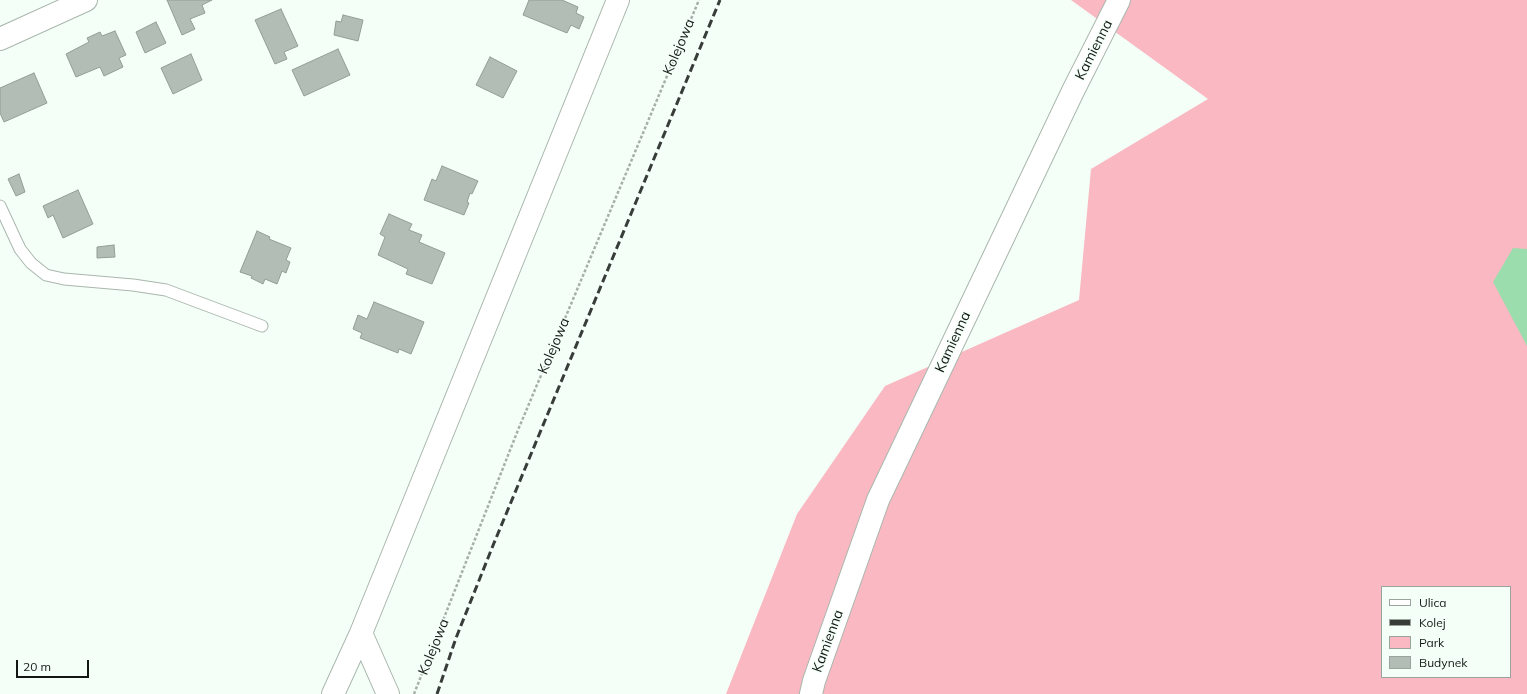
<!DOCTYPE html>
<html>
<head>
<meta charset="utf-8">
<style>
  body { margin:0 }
  #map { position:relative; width:1527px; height:694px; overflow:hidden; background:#f4fff7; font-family:Mulish,sans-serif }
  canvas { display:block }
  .legend { position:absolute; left:1381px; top:586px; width:130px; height:92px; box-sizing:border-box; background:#f4fff7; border:1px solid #9aa39d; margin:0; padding:5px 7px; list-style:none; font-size:12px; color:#141815 }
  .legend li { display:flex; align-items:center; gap:8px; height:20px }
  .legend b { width:20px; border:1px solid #9aa39d }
  .scale { position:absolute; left:16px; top:660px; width:73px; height:18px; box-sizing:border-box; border:2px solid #141815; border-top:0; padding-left:5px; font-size:12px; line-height:14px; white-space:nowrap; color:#141815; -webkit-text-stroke:3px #f4fff7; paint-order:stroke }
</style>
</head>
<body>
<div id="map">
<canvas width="1527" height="694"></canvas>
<ul class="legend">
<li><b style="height:5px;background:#fff"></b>Ulica</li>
<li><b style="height:5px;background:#383d39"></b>Kolej</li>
<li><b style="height:11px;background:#f9b8c2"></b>Park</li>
<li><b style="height:11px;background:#b2beb5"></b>Budynek</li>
</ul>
<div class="scale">20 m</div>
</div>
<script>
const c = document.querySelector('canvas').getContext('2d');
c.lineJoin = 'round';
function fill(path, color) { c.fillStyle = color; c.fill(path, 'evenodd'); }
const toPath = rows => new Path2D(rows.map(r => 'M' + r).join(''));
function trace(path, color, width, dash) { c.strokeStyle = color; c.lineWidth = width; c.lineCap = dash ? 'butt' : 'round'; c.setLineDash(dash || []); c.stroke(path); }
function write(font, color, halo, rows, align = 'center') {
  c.font = font + ' Mulish,sans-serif'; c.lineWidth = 3; c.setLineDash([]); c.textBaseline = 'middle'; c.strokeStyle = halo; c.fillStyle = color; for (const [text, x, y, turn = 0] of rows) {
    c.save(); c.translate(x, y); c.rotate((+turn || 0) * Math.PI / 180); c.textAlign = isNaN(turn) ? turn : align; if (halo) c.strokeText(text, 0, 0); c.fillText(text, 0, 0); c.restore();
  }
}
const green = toPath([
  [1071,0,1527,0,1527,694,726,694,797,514,885,386,1079,300,1091,169,1208,99],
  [1382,587,1510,587,1510,677,1382,677]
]);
const water = toPath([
  [1513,248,1527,249,1527,346,1493,282]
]);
const building = toPath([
  [167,0,212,0,202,5,205,13,190,19,195,29,182,35,167,0],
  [529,0,562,0,578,7,576,13,584,17,579,29,571,25,567,33,523,15,529,0],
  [281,9,298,46,284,52,287,59,275,64,255,20,281,9],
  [343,15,363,20,358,41,334,35,336,21,341,22,343,15],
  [156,22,166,43,145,53,136,32,156,22],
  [115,31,126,55,119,58,123,67,104,76,100,67,76,77,66,54,89,42,87,38,100,32,102,36,115,31],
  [338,49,350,75,304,96,292,70,338,49],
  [191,54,202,80,173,94,161,68,191,54],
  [490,57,517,71,503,98,476,85,490,57],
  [34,73,47,103,4,122,0,113,0,88,34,73],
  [442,166,478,181,472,194,470,193,467,202,469,203,464,215,424,200,432,179,436,181,442,166],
  [19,174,25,192,16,196,8,179,19,174],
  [78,190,93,224,63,238,53,215,48,218,43,206,78,190],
  [389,214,412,224,409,230,422,235,419,242,445,253,432,284,406,274,408,269,378,255,385,237,380,234,389,214],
  [257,231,270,237,269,239,291,248,286,260,290,262,286,273,282,271,277,284,265,279,263,284,251,278,252,276,240,272,257,231],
  [114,245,115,257,97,258,97,247,114,245],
  [374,302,424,322,411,354,399,349,398,353,360,338,362,333,353,329,358,315,367,319,374,302]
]);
const path = toPath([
  [414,694,518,430,699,0]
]);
const lane = toPath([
  [0,206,20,249,31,263,46,275,64,279,133,285,166,290,262,326]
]);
const street = toPath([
  [0,39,86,0],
  [361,633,388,694],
  [333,694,361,633,618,0],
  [811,694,814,681,878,500,1073,91,1119,0]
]);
const rail = toPath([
  [437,694,456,638,494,543,720,0]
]);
const streetNames = [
  ["Kolejowa",679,47,-67],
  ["Kamienna",1094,50,-63],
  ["Kamienna",953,342,-65],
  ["Kolejowa",554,346,-67],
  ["Kamienna",828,641,-70],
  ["Kolejowa",434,647,-68]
];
fill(green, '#f9b8c2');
fill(water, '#9bddad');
fill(building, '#b2beb5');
trace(building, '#929e95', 1);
trace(lane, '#aab7ad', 13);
trace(street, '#aab7ad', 24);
trace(path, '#a7afa9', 2.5, [3, 2]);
trace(lane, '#fff', 11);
trace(street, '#fff', 22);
trace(rail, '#383d39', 3, [8, 4]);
write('14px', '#141815', '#f4fff7', streetNames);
</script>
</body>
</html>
